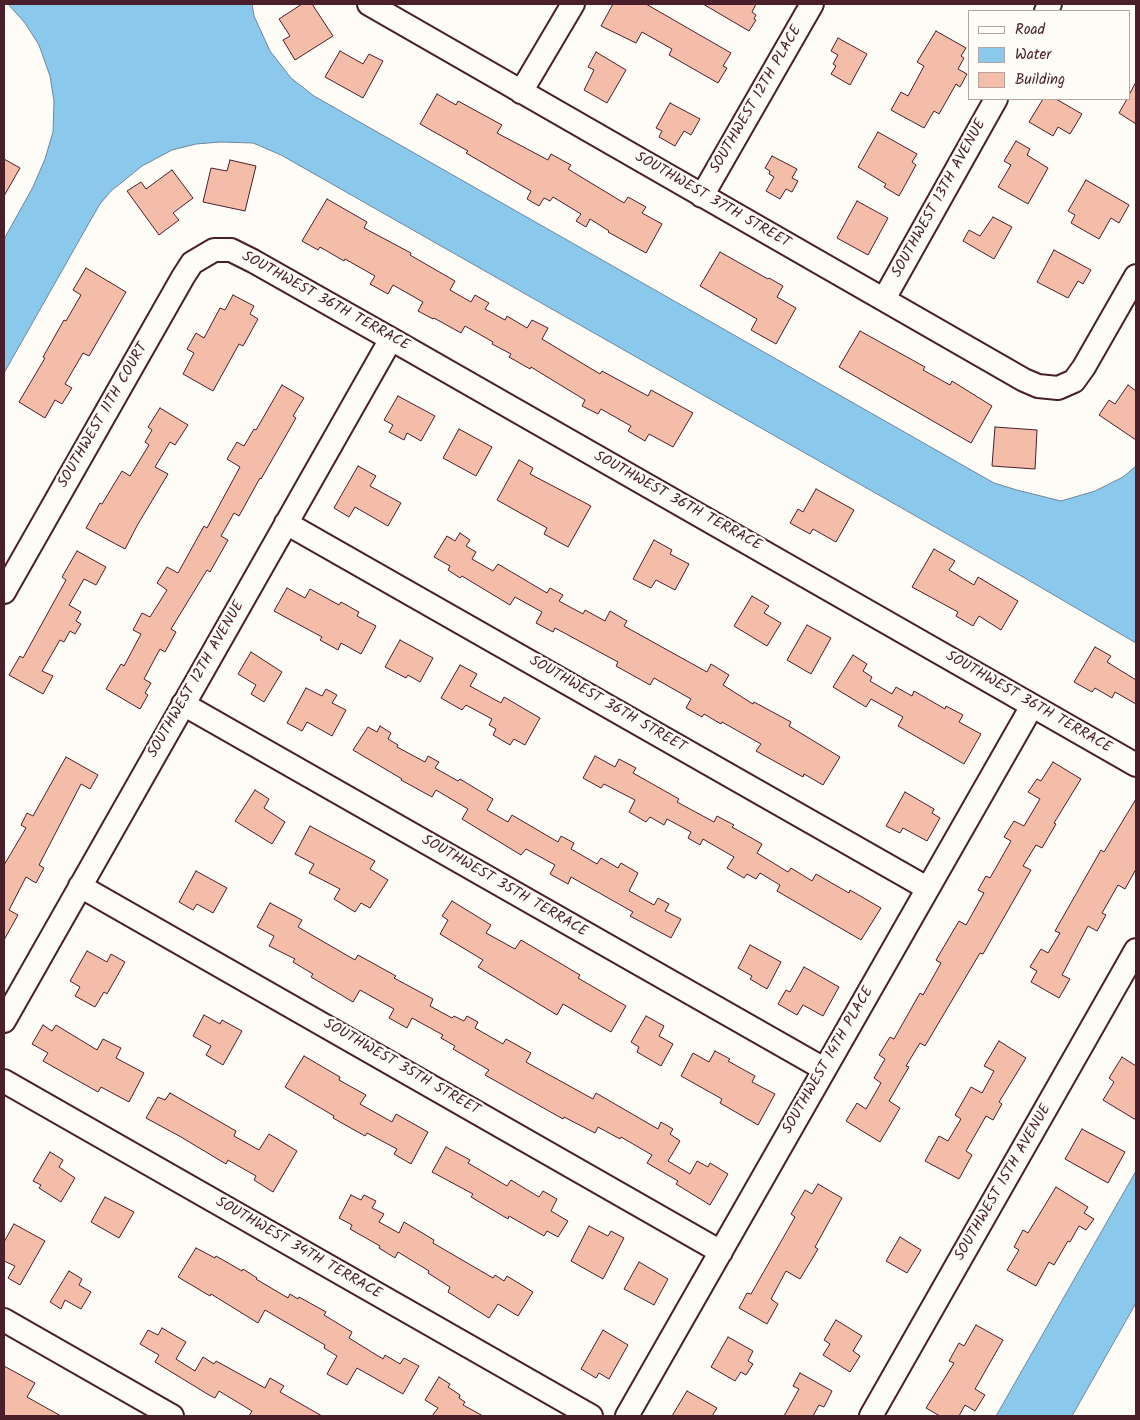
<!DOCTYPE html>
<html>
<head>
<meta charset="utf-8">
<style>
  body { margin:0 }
  #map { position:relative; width:1140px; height:1420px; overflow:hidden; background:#fdfcf7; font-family:Kalam,sans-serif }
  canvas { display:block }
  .frame { position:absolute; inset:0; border:5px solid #4a1f2b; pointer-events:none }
  .legend { position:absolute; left:968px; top:10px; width:162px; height:90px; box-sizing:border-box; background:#fdfcf7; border:1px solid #b5a4a5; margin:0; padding:6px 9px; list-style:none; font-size:15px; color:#4a1f2b }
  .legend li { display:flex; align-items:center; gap:10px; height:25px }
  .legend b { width:25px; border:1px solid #b5a4a5 }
</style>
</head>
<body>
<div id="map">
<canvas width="1140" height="1420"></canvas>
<div class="frame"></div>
<ul class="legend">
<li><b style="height:6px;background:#fdfcf7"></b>Road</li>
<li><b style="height:14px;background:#8ac9eb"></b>Water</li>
<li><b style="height:14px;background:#f4bda9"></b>Building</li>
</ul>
</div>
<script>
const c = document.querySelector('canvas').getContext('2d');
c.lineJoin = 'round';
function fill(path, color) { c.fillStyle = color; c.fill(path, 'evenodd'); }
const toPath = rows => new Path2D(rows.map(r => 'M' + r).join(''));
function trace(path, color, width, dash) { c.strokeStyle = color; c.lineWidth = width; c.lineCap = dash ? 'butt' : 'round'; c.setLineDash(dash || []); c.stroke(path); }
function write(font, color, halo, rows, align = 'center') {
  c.font = font + ' Kalam,sans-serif'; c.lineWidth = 5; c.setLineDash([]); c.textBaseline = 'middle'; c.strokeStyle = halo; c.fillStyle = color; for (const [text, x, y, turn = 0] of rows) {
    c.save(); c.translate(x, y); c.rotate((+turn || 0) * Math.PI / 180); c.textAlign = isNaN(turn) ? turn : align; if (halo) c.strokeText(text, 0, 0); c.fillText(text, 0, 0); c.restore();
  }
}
const water = toPath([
  [8,4,252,4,254,16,270,51,291,78,314,96,994,483,1017,490,1061,501,1095,491,1123,477,1136,466,1136,643,1023,577,281,155,253,143,220,142,196,144,172,150,142,166,111,191,100,204,89,223,4,373,4,239,33,187,45,159,53,132,54,101,50,76,39,45,25,23,8,4],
  [1136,1171,1136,1303,1072,1416,996,1416,1136,1171]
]);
const building = toPath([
  [302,4,312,4,333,36,295,60,283,40,290,36,279,19,302,4],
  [613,4,646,4,731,53,723,66,727,68,718,83,669,55,672,49,642,32,636,43,601,26,613,4],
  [703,4,756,4,752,12,756,15,754,19,756,20,749,31,703,4],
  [936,31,966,48,961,56,964,58,958,69,967,74,960,87,956,84,939,114,934,111,924,128,891,110,901,92,908,96,924,66,917,62,936,31],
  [838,38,867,54,850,85,831,74,836,66,833,64,838,55,831,51,838,38],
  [340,51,363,64,369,54,383,61,363,98,325,77,340,51],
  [596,52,626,70,607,103,584,90,594,70,588,67,596,52],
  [1136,82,1136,124,1119,113,1127,99,1129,99,1129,95,1136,82],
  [437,94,456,105,458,101,502,125,497,133,548,160,551,154,571,165,568,169,624,203,628,197,646,207,642,213,662,224,646,253,608,232,609,231,590,219,586,227,576,221,581,214,553,197,550,201,544,198,539,206,527,199,531,191,466,153,468,151,420,124,437,94],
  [1043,99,1056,99,1082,114,1070,134,1058,127,1053,136,1029,122,1043,99],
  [670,103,700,119,691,135,684,131,675,146,659,137,662,131,656,128,670,103],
  [878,132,917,154,912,162,916,165,899,196,884,187,886,184,858,167,878,132],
  [1016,141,1030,149,1027,155,1048,168,1028,204,998,187,1011,165,1004,161,1016,141],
  [772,156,797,169,792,178,798,181,792,192,786,189,780,199,766,191,774,177,769,174,770,171,765,168,772,156],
  [4,159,20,168,4,196,4,159],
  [230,160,256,166,245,211,203,202,211,168,227,171,230,160],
  [172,170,193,198,173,213,179,220,159,235,127,191,141,182,146,189,172,170],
  [1086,180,1129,205,1119,223,1111,218,1099,239,1071,223,1075,215,1068,211,1086,180],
  [327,199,367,222,364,228,411,253,410,255,455,281,450,290,471,302,475,295,489,303,485,309,505,320,507,316,527,328,532,320,548,328,542,339,600,374,602,371,648,396,651,390,693,413,673,447,649,434,645,441,628,431,631,426,601,409,598,414,582,406,585,400,531,367,530,369,509,357,511,354,492,344,493,342,465,326,461,333,434,318,433,319,418,311,423,302,393,285,388,294,370,284,375,276,345,259,344,261,320,247,318,250,302,241,327,199],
  [857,201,888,218,868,255,837,238,857,201],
  [993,217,1012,227,994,259,963,241,969,230,980,236,993,217],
  [1054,250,1091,270,1083,284,1078,281,1068,298,1037,282,1054,250],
  [720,252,768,279,769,278,783,286,777,297,796,308,776,344,751,330,757,319,700,286,720,252],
  [86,268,126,292,89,356,83,353,65,384,72,388,62,404,55,400,45,418,19,402,45,358,43,357,64,320,66,321,81,295,73,290,86,268],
  [233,295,254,306,250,314,258,319,243,346,239,344,213,391,183,374,194,353,187,349,196,333,204,338,220,308,225,310,233,295],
  [860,331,925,367,923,370,950,385,952,381,992,406,971,443,839,367,860,331],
  [282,385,304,398,293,416,296,418,261,479,260,478,239,516,234,513,221,536,228,540,210,572,207,570,171,629,176,632,165,652,160,649,144,679,151,683,145,693,148,695,140,709,106,689,121,664,124,666,141,634,133,630,142,613,150,617,167,590,157,583,167,567,178,573,204,526,207,528,240,467,227,459,237,442,244,446,254,429,256,430,282,385],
  [1128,385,1136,391,1136,440,1099,415,1109,400,1115,404,1128,385],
  [398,396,435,416,421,441,407,433,404,440,389,432,393,425,384,420,398,396],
  [160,408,188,425,175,445,170,442,155,467,168,474,138,524,125,549,86,528,100,503,102,504,122,471,130,476,149,445,145,442,152,430,148,427,160,408],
  [995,427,1037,430,1035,469,992,466,995,427],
  [459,429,492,447,476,476,443,458,459,429],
  [519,460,533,468,530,474,591,506,568,547,544,534,547,528,497,500,519,460],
  [358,466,376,476,370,486,401,503,388,526,355,507,349,517,334,508,358,466],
  [816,489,854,510,836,542,813,529,810,534,790,523,798,509,803,512,816,489],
  [460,533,470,540,466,546,476,552,472,559,493,571,498,564,547,593,550,588,563,595,559,601,583,614,585,610,605,621,610,611,627,621,624,626,707,672,711,664,729,675,723,685,753,704,754,702,791,722,789,726,840,757,823,785,804,774,803,777,756,751,761,744,722,722,721,724,704,714,702,717,686,708,691,699,654,678,650,685,616,666,618,662,555,628,553,632,536,623,542,612,515,597,510,605,462,576,460,578,448,570,450,566,434,557,447,536,455,541,460,533],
  [654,540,672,550,670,554,689,564,675,590,656,580,651,588,633,579,654,540],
  [934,549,955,561,949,570,974,585,978,577,1018,601,1001,630,979,616,973,626,956,616,958,612,912,587,934,549],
  [77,551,106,567,96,585,84,579,69,605,81,612,76,621,81,624,75,634,70,631,64,642,60,640,42,671,53,676,43,694,9,675,20,656,23,658,66,580,62,577,77,551],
  [287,588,305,598,310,589,339,605,341,602,359,612,357,616,376,626,361,654,341,643,338,650,320,640,322,637,274,611,287,588],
  [752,596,769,606,764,613,781,623,767,646,734,626,752,596],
  [807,625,831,638,811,674,787,660,807,625],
  [400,640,433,658,420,682,408,675,406,678,385,667,400,640],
  [1095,647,1111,656,1107,662,1136,680,1136,704,1115,692,1112,698,1095,688,1092,692,1074,682,1095,647],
  [251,652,282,672,264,702,251,694,256,685,238,674,251,652],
  [853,655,867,664,863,671,872,677,870,681,892,694,896,687,912,696,914,691,945,709,946,706,963,715,959,722,981,734,964,764,898,726,903,717,871,699,866,707,833,687,853,655],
  [460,665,477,674,470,686,501,703,504,697,540,718,525,745,514,739,510,745,493,735,496,729,489,725,492,719,466,705,462,710,441,698,460,665],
  [306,688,322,696,326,689,337,695,332,703,346,710,332,736,307,722,302,731,287,723,306,688],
  [380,726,391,733,388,739,398,745,397,747,425,762,428,756,439,762,435,768,458,781,460,779,493,799,487,810,508,822,512,815,558,842,561,836,574,843,571,849,597,864,601,858,618,868,621,863,638,873,629,891,654,905,658,898,669,904,665,911,681,919,671,938,630,916,633,912,571,877,568,884,550,874,555,865,526,849,521,855,462,819,468,809,436,790,432,797,401,780,402,779,353,750,368,727,377,732,380,726],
  [595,756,615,767,619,759,636,768,633,773,679,799,677,802,714,822,717,816,734,825,732,827,762,844,757,853,788,872,791,868,812,881,816,874,849,893,850,890,881,908,861,940,777,891,780,885,760,873,756,879,747,874,744,878,727,868,734,857,703,839,700,845,688,838,691,832,667,819,664,825,650,817,646,822,629,812,635,800,604,784,601,788,583,778,595,756],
  [66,757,98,775,90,789,81,784,39,865,44,868,36,883,26,877,9,910,18,915,4,940,4,865,26,828,21,825,27,813,33,816,66,757],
  [1053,762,1081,779,1054,823,1056,824,1042,848,1036,845,1023,866,1031,870,983,954,980,953,925,1046,920,1043,906,1066,909,1067,889,1101,900,1108,880,1142,846,1121,857,1103,866,1109,881,1083,874,1078,885,1059,879,1055,890,1037,894,1039,920,993,923,995,941,963,936,960,959,921,966,925,984,893,978,890,986,876,990,878,1011,841,1004,837,1014,821,1024,826,1040,799,1028,792,1037,779,1041,781,1053,762],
  [255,790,269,799,264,808,285,822,272,844,235,821,255,790],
  [905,792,934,809,932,813,940,818,927,841,903,828,900,833,886,826,905,792],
  [1136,799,1136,869,1125,889,1118,885,1102,913,1106,915,1097,931,1088,926,1062,975,1070,979,1059,998,1031,982,1037,971,1030,967,1041,949,1048,953,1060,933,1055,931,1101,850,1104,852,1136,799],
  [310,826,375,861,370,869,388,880,370,908,361,903,355,912,334,899,340,889,309,873,314,864,295,854,310,826],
  [196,871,227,888,213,913,197,904,193,910,179,902,196,871],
  [452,901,491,925,486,933,515,949,521,940,580,975,578,978,626,1006,611,1032,563,1004,557,1015,478,967,483,960,440,934,448,920,442,916,452,901],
  [270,903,302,920,298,927,355,960,358,955,396,976,394,978,433,999,430,1006,452,1018,454,1016,464,1021,467,1016,478,1022,475,1028,503,1044,506,1039,531,1053,526,1062,593,1099,596,1093,658,1129,661,1122,673,1129,670,1134,680,1141,668,1161,690,1174,697,1161,708,1167,710,1163,728,1174,710,1205,676,1184,678,1181,647,1163,652,1155,621,1137,620,1139,598,1127,595,1133,564,1117,563,1119,485,1075,489,1070,453,1049,455,1046,441,1038,443,1035,412,1018,407,1028,389,1018,394,1009,360,990,353,1002,311,977,313,974,293,962,295,959,269,946,274,936,257,927,270,903],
  [750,945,781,962,767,989,750,979,752,976,738,968,750,945],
  [87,951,107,962,111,954,125,962,107,994,104,992,95,1007,75,996,80,987,70,981,87,951],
  [804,967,839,987,823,1016,803,1005,797,1015,778,1004,786,990,790,992,804,967],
  [204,1015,220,1024,222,1020,242,1031,223,1065,206,1055,211,1046,193,1036,204,1015],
  [646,1016,664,1026,659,1036,673,1044,661,1066,637,1052,639,1047,631,1042,646,1016],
  [43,1025,52,1031,56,1025,97,1050,103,1039,121,1048,116,1058,144,1073,129,1102,101,1087,98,1092,43,1061,48,1053,32,1044,43,1025],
  [999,1041,1026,1058,999,1102,1002,1104,993,1120,986,1116,966,1151,972,1155,959,1179,925,1161,939,1136,948,1141,961,1119,955,1115,971,1087,982,1093,994,1071,984,1066,999,1041],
  [715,1051,730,1059,728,1061,755,1076,752,1082,775,1094,758,1125,720,1103,722,1099,681,1076,693,1053,709,1062,715,1051],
  [304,1056,340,1077,339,1080,366,1095,360,1104,392,1122,396,1114,428,1132,411,1164,394,1154,397,1149,367,1133,365,1136,333,1118,334,1116,285,1087,304,1056],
  [1122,1057,1136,1066,1136,1120,1103,1100,1114,1082,1109,1078,1122,1057],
  [170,1093,236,1131,234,1136,259,1150,269,1134,297,1151,273,1192,254,1180,256,1176,228,1160,226,1164,181,1137,146,1118,158,1097,165,1100,170,1093],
  [1082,1129,1125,1152,1108,1183,1065,1159,1082,1129],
  [446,1147,470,1160,468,1163,507,1186,511,1180,539,1197,543,1191,557,1199,551,1211,568,1221,558,1237,547,1231,544,1236,509,1216,508,1219,471,1197,473,1194,432,1172,446,1147],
  [50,1152,63,1160,59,1167,75,1178,61,1202,39,1188,41,1185,33,1181,50,1152],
  [818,1184,842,1198,815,1247,818,1249,800,1279,786,1271,771,1299,778,1304,767,1324,739,1308,747,1293,751,1294,795,1217,791,1214,805,1190,812,1194,818,1184],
  [1056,1187,1088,1207,1084,1213,1094,1219,1086,1230,1079,1226,1070,1242,1068,1241,1054,1265,1049,1262,1036,1286,1007,1270,1019,1250,1014,1247,1023,1230,1028,1233,1056,1187],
  [351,1195,361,1200,364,1195,376,1201,372,1208,384,1214,379,1222,399,1233,404,1222,434,1240,433,1243,493,1278,495,1275,504,1281,507,1276,533,1292,518,1316,498,1304,489,1318,448,1292,450,1287,428,1273,429,1271,398,1252,395,1258,379,1248,380,1246,350,1229,352,1225,339,1218,351,1195],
  [105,1197,134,1212,119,1238,91,1222,105,1197],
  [14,1224,45,1241,20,1285,8,1278,15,1266,4,1261,4,1242,14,1224],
  [589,1226,608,1236,611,1231,624,1238,603,1279,571,1261,589,1226],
  [900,1237,921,1250,907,1273,886,1261,900,1237],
  [196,1248,215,1258,216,1256,242,1271,243,1269,257,1278,256,1279,288,1298,290,1294,298,1299,299,1297,326,1312,324,1315,352,1332,349,1338,383,1359,385,1355,400,1364,404,1358,419,1366,403,1394,357,1368,347,1385,327,1374,337,1356,324,1348,325,1345,265,1310,258,1323,211,1294,210,1296,178,1277,196,1248],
  [639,1262,668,1279,654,1305,624,1289,639,1262],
  [69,1271,82,1279,79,1285,91,1292,81,1309,65,1300,61,1309,50,1302,69,1271],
  [836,1320,862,1336,853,1351,860,1356,850,1372,823,1355,830,1344,824,1340,836,1320],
  [976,1325,1003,1340,975,1389,985,1395,975,1411,965,1405,959,1416,940,1416,926,1408,954,1363,949,1361,959,1343,964,1346,976,1325],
  [162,1328,186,1342,176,1359,195,1371,203,1357,214,1364,216,1361,265,1388,270,1378,284,1386,280,1392,322,1416,249,1416,252,1411,219,1391,215,1398,209,1395,155,1362,159,1355,140,1344,148,1330,158,1335,162,1328],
  [603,1330,628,1345,609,1379,599,1373,596,1378,581,1369,603,1330],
  [728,1337,753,1351,748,1361,753,1364,746,1375,741,1372,735,1381,711,1367,728,1337],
  [4,1366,35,1383,27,1397,61,1416,4,1416,4,1366],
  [800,1373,832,1391,824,1407,819,1405,813,1416,784,1416,799,1389,793,1386,800,1373],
  [439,1377,450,1384,448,1387,460,1395,459,1398,465,1402,463,1405,483,1416,432,1416,438,1408,425,1400,439,1377],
  [687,1391,717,1408,712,1416,672,1416,687,1391]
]);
const minor = toPath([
  [369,4,1024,380,1038,386,1058,388,1074,381,1084,367,1136,276],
  [1046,11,1050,4],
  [521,92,573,4],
  [702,196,812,4],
  [884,299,996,99],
  [286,523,927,888],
  [4,592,183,277,192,263,214,250,231,250,253,261,391,339,1136,765],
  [183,704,824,1069],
  [80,886,721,1252],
  [4,1021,391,339],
  [4,1081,591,1416],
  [4,1320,172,1416],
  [627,1416,1032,706],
  [871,1416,1136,950]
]);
const streetNames = [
  ["SOUTHWEST 12TH PLACE",757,100,-60],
  ["SOUTHWEST 13TH AVENUE",940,199,-61],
  ["SOUTHWEST 37TH STREET",712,201,30],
  ["SOUTHWEST 36TH TERRACE",325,302,29],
  ["SOUTHWEST 11TH COURT",104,416,-60],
  ["SOUTHWEST 36TH TERRACE",677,502,29],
  ["SOUTHWEST 12TH AVENUE",197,680,-60],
  ["SOUTHWEST 36TH TERRACE",1028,703,30],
  ["SOUTHWEST 36TH STREET",607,705,30],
  ["SOUTHWEST 35TH TERRACE",504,887,30],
  ["SOUTHWEST 14TH PLACE",829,1061,-60],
  ["SOUTHWEST 35TH STREET",401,1068,30],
  ["SOUTHWEST 15TH AVENUE",1004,1183,-60],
  ["SOUTHWEST 34TH TERRACE",298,1249,30]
];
fill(water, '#8ac9eb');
trace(water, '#70859e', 1);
fill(building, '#f4bda9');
trace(building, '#4a1f2b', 1);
trace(minor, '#4a1f2b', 26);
trace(minor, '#fdfcf7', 22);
write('15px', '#4a1f2b', '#fdfcf7', streetNames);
</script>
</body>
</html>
